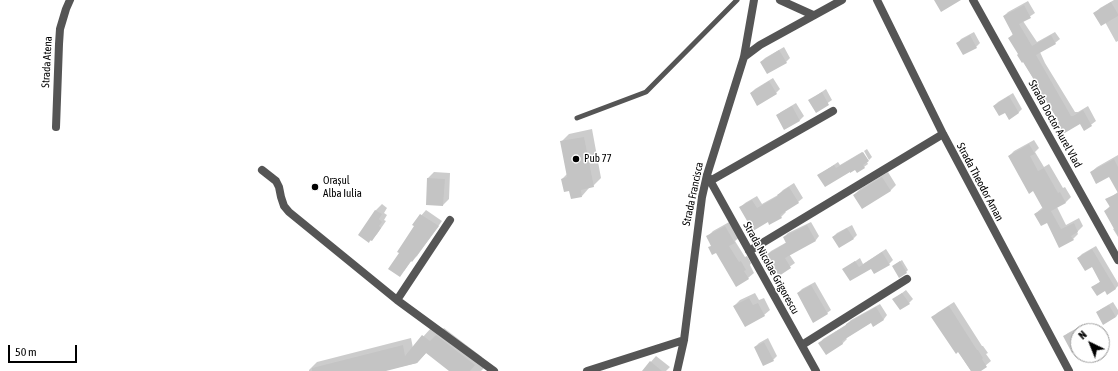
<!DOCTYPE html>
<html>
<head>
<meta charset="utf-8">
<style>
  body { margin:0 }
  #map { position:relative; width:1118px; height:371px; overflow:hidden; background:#fff; font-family:"Asap Condensed",sans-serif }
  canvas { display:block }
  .north { position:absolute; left:1070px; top:323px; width:40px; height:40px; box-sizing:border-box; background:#fff; border:1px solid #999; border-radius:50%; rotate:317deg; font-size:11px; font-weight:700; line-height:16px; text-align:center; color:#000 }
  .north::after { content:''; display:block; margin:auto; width:14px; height:18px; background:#000; clip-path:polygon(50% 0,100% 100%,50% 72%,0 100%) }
  .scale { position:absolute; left:8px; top:345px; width:69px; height:18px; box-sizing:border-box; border:2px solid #000; border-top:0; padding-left:5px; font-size:12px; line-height:14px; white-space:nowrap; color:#000; -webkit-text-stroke:3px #fff; paint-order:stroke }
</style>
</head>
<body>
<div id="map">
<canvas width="1118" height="371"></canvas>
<div class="north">N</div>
<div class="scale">50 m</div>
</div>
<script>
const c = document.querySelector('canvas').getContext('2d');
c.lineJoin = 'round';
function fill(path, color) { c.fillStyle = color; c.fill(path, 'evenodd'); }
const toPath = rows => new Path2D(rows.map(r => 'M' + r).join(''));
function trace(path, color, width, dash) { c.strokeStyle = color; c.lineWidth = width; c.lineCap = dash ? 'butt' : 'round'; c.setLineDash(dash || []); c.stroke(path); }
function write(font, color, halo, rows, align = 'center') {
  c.font = font + ' "Asap Condensed",sans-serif'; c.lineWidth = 3; c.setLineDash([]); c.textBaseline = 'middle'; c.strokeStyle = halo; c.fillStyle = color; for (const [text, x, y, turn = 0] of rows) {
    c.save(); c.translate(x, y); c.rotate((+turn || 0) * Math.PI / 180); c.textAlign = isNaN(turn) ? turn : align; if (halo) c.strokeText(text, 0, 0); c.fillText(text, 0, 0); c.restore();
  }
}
const shadow = toPath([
  [1114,0,1118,0,1118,41,1116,42,1105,22,1095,13,1100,8],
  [1028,1,1035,13,1023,21,1037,42,1055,32,1060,39,1055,43,1040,52,1045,63,1075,112,1078,112,1088,106,1096,121,1084,130,1081,123,1060,122,1009,38,1013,34,1004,16,1008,12],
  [974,32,980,43,976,47,964,54,958,43,961,39],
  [784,47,790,58,786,62,761,62,765,58],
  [773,78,780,89,776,93,751,93,755,89],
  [826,89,832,100,816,111,810,100],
  [1013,93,1022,109,1018,113,1005,111,994,106,998,102],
  [796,103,804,116,800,120,785,129,777,115,781,112],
  [592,129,601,178,593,186,589,187,589,188,582,196,570,189,562,179,567,174,561,142,569,134],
  [1034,140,1039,148,1035,152,1044,167,1049,164,1063,188,1065,187,1071,197,1066,202,1057,207,1066,225,1079,218,1083,226,1077,232,1078,234,1073,239,1035,214,1043,207,1034,190,1009,156,1014,151],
  [867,149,872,157,869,160,864,151],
  [862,152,868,161,867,162,868,164,864,167,819,175,838,162,840,165],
  [1118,155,1118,178,1091,172,1097,167],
  [434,172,450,173,449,199,443,205,427,204,428,178],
  [888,172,896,185,890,191,854,195,860,189],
  [794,183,803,198,798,202,785,211,786,212,781,217,768,221,741,207,745,203,757,196,762,204,778,195,783,190],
  [1118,192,1118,237,1113,229,1115,228,1105,211,1110,206,1107,200],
  [382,204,387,208,384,213,387,215,384,220,386,221,377,234,369,242,359,235,376,210],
  [426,210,442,221,417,256,412,260,404,271,400,253,415,226,413,225],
  [731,221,740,237,735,241,745,257,747,256,751,263,750,265,754,273,748,278,712,245,707,237,713,231],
  [811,222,819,236,816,240,789,254,795,263,779,274,767,255,771,251,787,242,784,237,788,233],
  [852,225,857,235,854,238,833,237,837,233],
  [1096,246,1118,283,1118,286,1115,289,1105,290,1093,287,1101,281,1092,265,1078,258,1082,254],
  [886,249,893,260,889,264,871,268,844,269,860,258,863,264],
  [902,260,908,270,906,272,893,266],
  [815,282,831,310,827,313,798,293,802,289],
  [906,290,913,299,909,303,894,299],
  [755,293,759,300,764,298,770,310,764,315,734,306,740,300],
  [954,302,982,346,983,346,988,353,986,354,991,361,979,371,971,371,958,351,933,318,937,313],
  [1113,302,1118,310,1118,314,1116,317,1097,312,1101,309],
  [880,304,887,315,884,319,874,326,871,322,846,338,847,339,843,343,826,353,820,343,823,339,846,325,851,320],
  [1079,327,1081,331,1078,331,1078,348,1064,336,1068,333],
  [431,328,438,334,444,328,482,357,478,362,484,368,481,371,451,371,427,352,417,363,382,371,309,371,309,370,317,362,411,338,413,348],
  [768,338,777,356,773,360,755,347,759,343],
  [656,356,670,367,666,371,643,371]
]);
const building = toPath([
  [934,0,961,0,941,12],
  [1111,2,1118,14,1118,16,1101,26,1093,13],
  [1024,5,1031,18,1019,24,1032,46,1051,35,1056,44,1036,55,1071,116,1073,116,1083,110,1092,126,1084,131,1080,124,1063,134,1057,123,1059,122,1045,99,1044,100,1037,89,1039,88,1023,62,1022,63,1017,55,1018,54,1008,38,1013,35,1003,16],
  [970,35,977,48,963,55,956,43],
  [779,50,787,63,767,74,760,62],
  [769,81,777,94,757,106,750,93],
  [822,92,829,105,816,113,808,100],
  [1009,96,1019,113,1009,120,1005,113,999,116,993,106],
  [792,106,800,121,784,130,776,115],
  [584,137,594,187,581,190,582,197,571,199,569,191,564,192,561,179,567,177,560,141],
  [1029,144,1035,154,1030,156,1038,171,1044,168,1058,193,1060,192,1066,203,1051,211,1061,229,1074,223,1078,232,1071,236,1074,240,1059,248,1047,223,1041,226,1034,214,1043,209,1033,191,1029,194,1008,156],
  [863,152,869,161,863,165,865,168,857,173,855,170,850,173,850,172,825,187,817,175,834,165,836,168],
  [1114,159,1118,167,1118,236,1104,211,1110,207,1105,199,1118,193,1109,177,1096,184,1090,172],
  [882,177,891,191,862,209,853,195],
  [427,178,445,179,443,206,426,205],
  [789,187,799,203,780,215,782,218,769,225,768,222,753,231,739,207,752,200,757,208,778,196,777,195],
  [375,210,382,214,379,219,382,222,379,226,381,228,372,241,370,240,369,243,358,235],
  [420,214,439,226,412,262,411,261,400,277,388,269,399,253,397,252,414,226,412,225],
  [807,225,816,241,785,258,791,268,779,276,766,255,786,243,783,237],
  [725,226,735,243,729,246,739,262,741,261,746,270,744,271,749,279,736,287,716,253,712,255,708,247,711,246,706,236],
  [847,228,854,239,839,248,832,237],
  [1092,249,1116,289,1107,295,1105,291,1097,296,1091,287,1100,282,1092,267,1085,271,1077,258],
  [882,252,890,265,874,274,871,269,850,281,842,269,855,261,859,267],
  [900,261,907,273,899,278,892,266],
  [811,285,828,314,813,323,797,293],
  [902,293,910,304,900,310,892,299],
  [749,298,753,305,758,303,765,316,745,327,733,306],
  [1109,305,1116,317,1103,325,1096,312],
  [949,306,977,350,978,350,983,358,982,359,987,367,981,371,971,371,958,352,956,354,931,317],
  [876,307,884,320,873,327,871,323,842,341,843,344,826,355,818,343,846,325,846,324],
  [1075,330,1078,336,1078,350,1072,353,1063,336],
  [422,335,430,341,436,335,475,365,470,371,449,371,426,353,417,363,386,371,312,371,312,368,403,345,405,356],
  [764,342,774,361,763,366,754,347],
  [650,361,662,371,642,371]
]);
const service = toPath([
  [577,118,646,92,737,0]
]);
const minor = toPath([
  [780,0,813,15],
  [877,0,943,134,1069,371],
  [973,0,1118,260],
  [744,57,760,45,842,0],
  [56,127,59,44,60,29,66,9,70,0],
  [262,170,276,181,279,187,281,197,284,206,289,212,397,300,494,371],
  [707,175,816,371],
  [710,181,833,111],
  [749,251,943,134],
  [397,300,450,220],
  [802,345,907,279],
  [587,371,684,340],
  [677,371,684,340,702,197,707,175,744,57,754,0]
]);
const markers = [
  [576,159,4,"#000"],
  [315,187,4,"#000"]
];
const streetNames = [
  ["Strada Atena",47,62,-87],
  ["Strada Doctor Aurel Vlad",1055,124,61],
  ["Strada Theodor Aman",980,182,62],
  ["Strada Francisca",693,194,-78],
  ["Strada Nicolae Grigorescu",771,268,61]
];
const poiNames = [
  ["Pub 77",584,159],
  ["Orașul",323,181],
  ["Alba Iulia",323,194]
];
fill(shadow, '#0003');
fill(building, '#c4c4c4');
trace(service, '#555', 5);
trace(minor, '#555', 8);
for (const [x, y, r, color] of markers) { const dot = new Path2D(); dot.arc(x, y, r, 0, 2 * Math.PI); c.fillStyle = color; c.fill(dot); trace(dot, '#fff', 1.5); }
write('11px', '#000', '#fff', streetNames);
write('11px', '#000', '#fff', poiNames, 'left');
</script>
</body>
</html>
